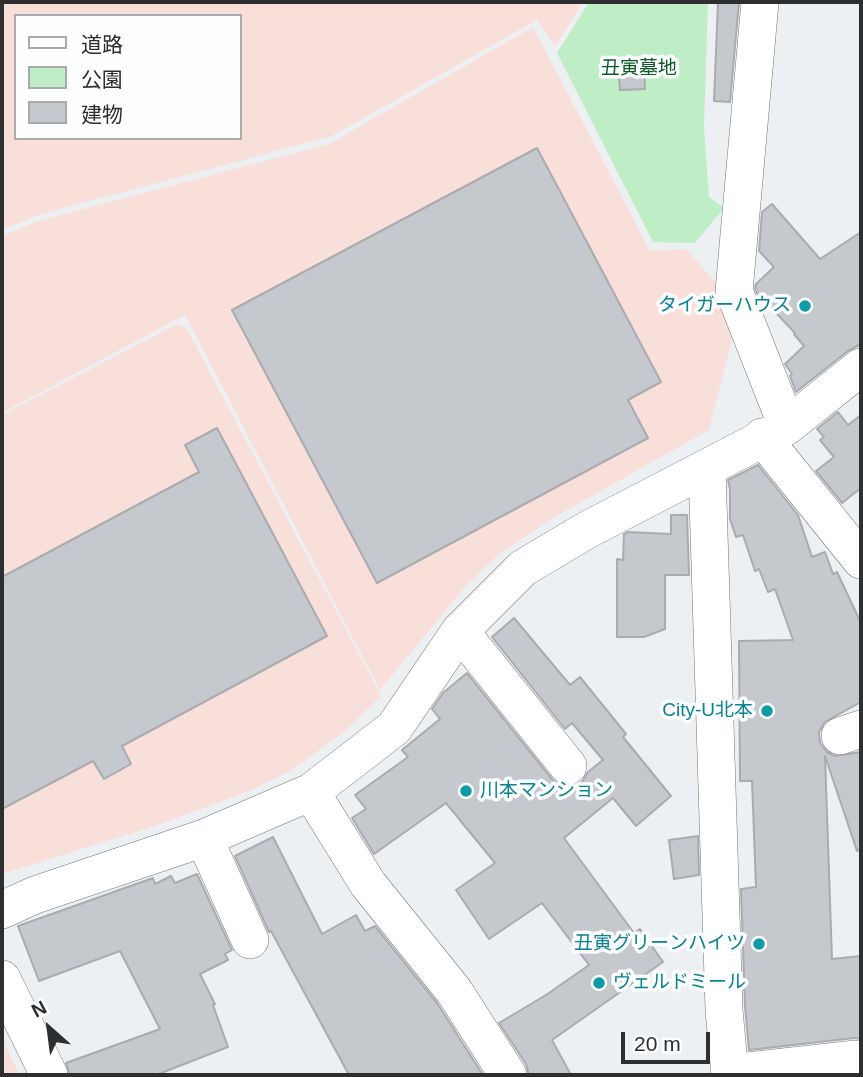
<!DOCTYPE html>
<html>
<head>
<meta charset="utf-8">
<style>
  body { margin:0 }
  #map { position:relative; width:863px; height:1077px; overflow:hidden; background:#edf0f3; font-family:Helvetica,"Noto Sans JP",sans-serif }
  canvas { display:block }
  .frame { position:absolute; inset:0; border:4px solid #2d2e2f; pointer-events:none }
  .legend { position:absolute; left:14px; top:14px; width:228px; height:126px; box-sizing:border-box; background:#fbfdff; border:2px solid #a9aaac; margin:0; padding:9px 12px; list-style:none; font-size:21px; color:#2d2e2f }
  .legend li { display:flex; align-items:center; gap:14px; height:35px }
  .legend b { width:35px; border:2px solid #a9aaac }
  .north { position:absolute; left:14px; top:993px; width:70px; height:70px; -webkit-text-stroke:5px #fbfdff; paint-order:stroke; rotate:332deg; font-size:19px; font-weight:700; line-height:28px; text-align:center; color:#2d2e2f }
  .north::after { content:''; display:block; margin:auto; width:24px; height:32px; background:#2d2e2f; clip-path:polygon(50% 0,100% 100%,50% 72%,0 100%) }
  .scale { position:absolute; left:621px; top:1032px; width:89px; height:32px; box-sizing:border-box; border:4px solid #2d2e2f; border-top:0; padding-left:9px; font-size:21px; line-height:24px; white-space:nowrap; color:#2d2e2f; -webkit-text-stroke:5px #fbfdff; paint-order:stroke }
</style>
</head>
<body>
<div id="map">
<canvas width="863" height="1077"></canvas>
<div class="frame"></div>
<ul class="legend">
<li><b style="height:9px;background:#fff"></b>道路</li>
<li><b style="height:19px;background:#bfeec6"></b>公園</li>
<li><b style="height:19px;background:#c5c8cc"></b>建物</li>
</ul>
<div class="north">N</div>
<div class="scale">20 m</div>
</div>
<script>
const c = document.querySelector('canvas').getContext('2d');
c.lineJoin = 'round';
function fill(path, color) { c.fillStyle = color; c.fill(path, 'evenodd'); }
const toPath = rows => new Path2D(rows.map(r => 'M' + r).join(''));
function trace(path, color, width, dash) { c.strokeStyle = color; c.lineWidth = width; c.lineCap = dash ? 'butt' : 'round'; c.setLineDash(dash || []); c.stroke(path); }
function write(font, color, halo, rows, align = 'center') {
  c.font = font + ' Helvetica,"Noto Sans JP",sans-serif'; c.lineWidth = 7; c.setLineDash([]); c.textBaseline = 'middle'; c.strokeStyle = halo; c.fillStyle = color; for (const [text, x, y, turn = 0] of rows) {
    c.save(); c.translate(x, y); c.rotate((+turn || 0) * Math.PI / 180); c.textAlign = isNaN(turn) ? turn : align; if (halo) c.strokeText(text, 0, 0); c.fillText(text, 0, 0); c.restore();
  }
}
const industrial = toPath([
  [2,2,583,2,555,47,537,20,332,136,38,215,2,230],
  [16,16,240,16,240,138,16,138],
  [533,27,650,251,686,249,717,284,735,327,709,430,551,519,498,555,465,587,380,690,185,315,2,413,2,236,38,221,329,144],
  [177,324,186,327,381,696,343,733,291,770,252,790,155,826,2,874,2,415],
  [2,1039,20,1075,2,1075]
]);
const green = toPath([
  [589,2,708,2,704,128,709,197,724,208,695,243,653,242,557,53]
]);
const building = toPath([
  [718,2,739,2,730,102,714,101,718,2],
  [644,63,645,89,620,90,618,64,644,63],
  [537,148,661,382,628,400,648,438,377,583,232,310,537,148],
  [772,204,820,259,861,232,861,344,848,351,796,392,790,376,792,374,785,364,804,346,794,334,795,333,757,293,755,288,756,284,774,267,759,251,762,212,772,204],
  [838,412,848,425,861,415,861,488,842,503,816,471,834,457,820,440,824,437,817,429,838,412],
  [217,428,327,636,122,746,131,764,104,779,93,761,2,809,2,577,199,472,185,445,217,428],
  [758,465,798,515,812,557,825,552,833,574,837,572,861,623,861,702,825,722,819,732,820,743,827,752,835,756,861,752,861,850,857,851,825,756,832,959,861,956,861,1039,854,1038,749,1050,745,1006,741,889,756,887,752,781,740,781,739,641,793,640,775,589,768,592,759,569,755,571,743,535,736,537,730,519,730,489,728,480,758,465],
  [671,515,687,515,689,575,665,575,665,629,644,637,617,637,617,559,623,560,624,534,628,532,671,534,671,515],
  [514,618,570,685,580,677,626,734,623,737,671,796,636,826,613,798,564,838,634,933,640,929,663,962,552,1040,571,1075,529,1075,526,1064,499,1023,546,995,589,965,542,903,489,939,456,890,495,863,446,803,374,854,352,818,366,809,355,795,408,757,402,750,440,719,432,709,443,693,467,673,552,779,565,791,582,782,588,772,603,760,572,723,565,729,492,637,514,618],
  [698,836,699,875,674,879,669,840,698,836],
  [273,837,322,934,356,915,365,931,375,926,437,1003,483,1075,349,1075,271,931,269,932,235,856,273,837],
  [197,874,232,950,225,954,228,960,200,974,215,1004,213,1005,228,1047,156,1075,70,1075,66,1063,160,1029,120,951,39,981,18,926,153,878,155,884,171,876,175,883,197,874]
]);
const minor = toPath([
  [760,2,734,291,787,426],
  [762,437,861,560],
  [707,469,724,1010,730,1075],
  [460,631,568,766],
  [840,736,861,729],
  [311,792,368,884,454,991,508,1075],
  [204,838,250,940],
  [2,910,35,895,204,838,311,792,394,728,460,631,523,568,587,530,787,426,861,367],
  [2,979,49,1075],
  [730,1073,856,1059,857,1075]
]);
const markers = [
  [805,306,7,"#0f9aa8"],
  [767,711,7,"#0f9aa8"],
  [466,791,7,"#0f9aa8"],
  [759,944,7,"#0f9aa8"],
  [599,983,7,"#0f9aa8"]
];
const parkNames = [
  ["丑寅墓地",639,69]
];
const cultureNames = [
  ["タイガーハウス",791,306],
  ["City-U北本",753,711],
  ["川本マンション",480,791,"left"],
  ["丑寅グリーンハイツ",745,944],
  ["ヴェルドミール",613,983,"left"]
];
fill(industrial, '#f9dfda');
fill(green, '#bfeec6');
fill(building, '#c5c8cc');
trace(building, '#a9abaf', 2);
trace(minor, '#737679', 38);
trace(minor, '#fff', 37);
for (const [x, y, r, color] of markers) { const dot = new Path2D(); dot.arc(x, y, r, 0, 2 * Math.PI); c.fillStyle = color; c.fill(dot); trace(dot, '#fbfdff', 2.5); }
write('19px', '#0d5a27', '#fbfdff', parkNames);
write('19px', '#0d838f', '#fbfdff', cultureNames, 'right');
</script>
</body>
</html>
